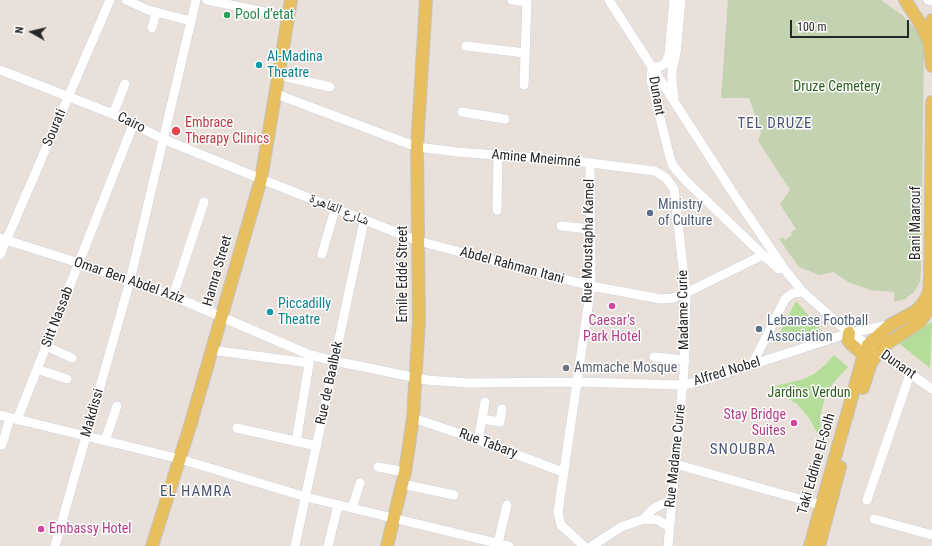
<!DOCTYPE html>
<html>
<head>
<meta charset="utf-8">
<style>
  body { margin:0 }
  #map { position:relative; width:932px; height:546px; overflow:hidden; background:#e9e1d9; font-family:"Roboto Condensed",sans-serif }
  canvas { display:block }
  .north { position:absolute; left:12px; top:12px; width:40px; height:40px; -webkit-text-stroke:3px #fff; paint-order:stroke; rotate:278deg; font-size:11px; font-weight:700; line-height:16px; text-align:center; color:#272727 }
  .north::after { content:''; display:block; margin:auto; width:14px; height:18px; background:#272727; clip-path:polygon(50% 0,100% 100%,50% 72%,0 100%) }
  .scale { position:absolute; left:790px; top:20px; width:119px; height:18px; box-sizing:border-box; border:2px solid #272727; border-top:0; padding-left:5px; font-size:12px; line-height:14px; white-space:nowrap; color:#272727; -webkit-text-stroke:3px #fff; paint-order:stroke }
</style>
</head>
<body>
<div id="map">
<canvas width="932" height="546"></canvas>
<div class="north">N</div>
<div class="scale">100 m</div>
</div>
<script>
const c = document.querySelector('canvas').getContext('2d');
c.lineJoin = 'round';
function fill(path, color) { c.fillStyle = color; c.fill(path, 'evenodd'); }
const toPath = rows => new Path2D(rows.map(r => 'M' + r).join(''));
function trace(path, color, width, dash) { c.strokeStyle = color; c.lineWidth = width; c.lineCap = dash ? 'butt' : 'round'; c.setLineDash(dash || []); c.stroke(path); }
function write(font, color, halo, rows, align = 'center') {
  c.font = font + ' "Roboto Condensed","Noto Naskh Arabic",sans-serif'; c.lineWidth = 3; c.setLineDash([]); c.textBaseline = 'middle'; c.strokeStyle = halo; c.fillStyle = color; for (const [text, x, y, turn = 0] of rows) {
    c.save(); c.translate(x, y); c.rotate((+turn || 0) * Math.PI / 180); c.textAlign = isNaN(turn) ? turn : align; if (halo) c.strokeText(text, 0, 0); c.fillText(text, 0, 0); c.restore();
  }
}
const green = toPath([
  [796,301,822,331,774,344],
  [932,322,930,368,896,341],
  [834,355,848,367,833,383,825,397,820,417,821,433,817,433,809,418,797,404,780,392,768,388,804,379,814,374,825,365]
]);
const cemetery = toPath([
  [728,0,881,0,902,15,918,32,924,47,921,270,920,281,914,292,905,299,894,302,894,292,871,290,850,283,833,272,819,275,799,267,779,239,783,237,785,240,792,235,791,232,796,229,780,204,790,190,758,141,761,132,749,98,721,98]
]);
const minor = toPath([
  [126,0,148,10,191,21],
  [207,0,288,17],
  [512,0,527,2],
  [609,0,733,193,785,270,803,292,849,333,879,351,932,389],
  [928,0,932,1],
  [152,28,156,12],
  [466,46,525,53],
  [652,67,651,81,670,158,673,166,685,180,763,255,779,269],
  [652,67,659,67,666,63,669,54,674,0],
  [0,70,113,114,163,139,261,179,418,241,591,286,661,299,673,298,686,293,763,255],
  [279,75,330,87],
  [524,85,527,0],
  [276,94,417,147,457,152,574,161,655,171,666,178,674,189,686,293,684,369,668,546],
  [674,98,672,81,672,71,676,53,681,0],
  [462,112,505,119],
  [113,114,125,84],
  [497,210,498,156],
  [561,226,590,229],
  [0,238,79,263,173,296,310,355,335,361,427,380,469,383,577,382,683,385,702,381,849,333,889,325],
  [322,254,335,209],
  [0,255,110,0],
  [173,296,204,202],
  [46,346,72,358],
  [211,350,309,363],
  [654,357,685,360],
  [752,365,785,299,793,293,803,292],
  [37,369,67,379],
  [0,415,180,459,306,497,509,546],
  [413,418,478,440,563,472],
  [482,419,485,402],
  [17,420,133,125],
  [237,428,317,446],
  [478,440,482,419,500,422,502,409],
  [105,441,117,406],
  [296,442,310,358],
  [2,445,10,418],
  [675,464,821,505],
  [378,467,405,472],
  [402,484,454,495],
  [867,500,910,374],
  [352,508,360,483],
  [644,519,651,511,656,507,672,500],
  [874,519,932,535],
  [498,543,507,505],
  [55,546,130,281,196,0],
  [295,546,364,221],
  [328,546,338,505],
  [584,546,561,525,558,512,591,286,590,163],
  [592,546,621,527,644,519,658,520,669,527]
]);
const major = toPath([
  [905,0,921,25,929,42,932,66],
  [929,41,930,31,932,20],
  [849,333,848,340,851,344,864,355],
  [863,388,871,363,882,347,920,322,932,304],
  [152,546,190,426,261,179,291,0],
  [387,546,405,472,413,418,419,321,417,147,426,0],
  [810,546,862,361,868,345,890,325,916,311,924,302,929,292,930,277,932,102],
  [819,546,840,467]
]);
const markers = [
  [227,15,4,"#2e9e5b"],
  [259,65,4,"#0f9aa8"],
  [176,131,5,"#e0444e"],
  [650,213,4,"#5c6f8a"],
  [612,306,4,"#d1479c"],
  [270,312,4,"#0f9aa8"],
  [759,329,4,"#5c6f8a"],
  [566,368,4,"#6b7280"],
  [794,423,4,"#d1479c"],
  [41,529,4,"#d1479c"]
];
const leisureNames = [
  ["Pool d’etat",235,15]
];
const cultureNames = [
  ["Al-Madina",267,57],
  ["Theatre",267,73],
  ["Piccadilly",278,304],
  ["Theatre",278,320]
];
const parkNames = [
  ["Druze Cemetery",837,87],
  ["Jardins Verdun",809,393]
];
const streetNames = [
  ["Dunant",656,96,80],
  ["Cairo",131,123,26],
  ["Sourati",55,128,-67],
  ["Amine Mneimné",536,159,5],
  ["شارع القاهرة",339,210,22],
  ["Bani Maarouf",916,223,-90],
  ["Rue Moustapha Kamel",589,241,-89],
  ["Abdel Rahman Itani",512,266,15],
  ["Hamra Street",218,271,-74],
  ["Emile Eddé Street",403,274,-90],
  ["Omar Ben Abdel Aziz",129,281,19],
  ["Madame Curie",684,310,-91],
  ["Sitt Nassab",58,317,-69],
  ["Dunant",898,365,35],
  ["Alfred Nobel",727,372,-17],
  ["Rue de Baalbek",330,383,-78],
  ["Makdissi",93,413,-74],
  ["Rue Tabary",488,444,20],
  ["Rue Madame Curie",676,456,-84],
  ["Taki Eddine El-Solh",817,464,-74]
];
const healthNames = [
  ["Embrace",185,123],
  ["Therapy Clinics",185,139]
];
const serviceNames = [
  ["Ministry",658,205],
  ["of Culture",658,221],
  ["Lebanese Football",767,321],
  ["Association",767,337]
];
const hotelNames = [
  ["Caesar's",612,321],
  ["Park Hotel",612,337],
  ["Stay Bridge",786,415,"right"],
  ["Suites",786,431,"right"],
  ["Embassy Hotel",49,529,"left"]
];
const worshipNames = [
  ["Ammache Mosque",574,368]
];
const neighbourhoodNames = [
  ["TEL DRUZE",775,124],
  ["SNOUBRA",743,450],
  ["EL HAMRA",196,492]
];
fill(green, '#b3dd98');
fill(cemetery, '#c3d2b1');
trace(minor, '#ced2df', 10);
trace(major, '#c3c3c3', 14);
trace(minor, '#fff', 9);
trace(major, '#e7bf5f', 12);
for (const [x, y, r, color] of markers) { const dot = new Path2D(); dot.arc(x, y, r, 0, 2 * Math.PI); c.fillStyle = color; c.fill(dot); trace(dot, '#fff', 1.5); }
write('14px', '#27864d', '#fff', leisureNames, 'left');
write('14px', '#0d838f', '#fff', cultureNames, 'left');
write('14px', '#2e5e1d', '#fff', parkNames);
write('14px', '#272727', '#fff', streetNames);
write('14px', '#be3a42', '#fff', healthNames, 'left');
write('14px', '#4e5e75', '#fff', serviceNames, 'left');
write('14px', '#b23c85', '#fff', hotelNames);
write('14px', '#5b616d', '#fff', worshipNames, 'left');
c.letterSpacing = '1px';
write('15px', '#4b5474', '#fff', neighbourhoodNames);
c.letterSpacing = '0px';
</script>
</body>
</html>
